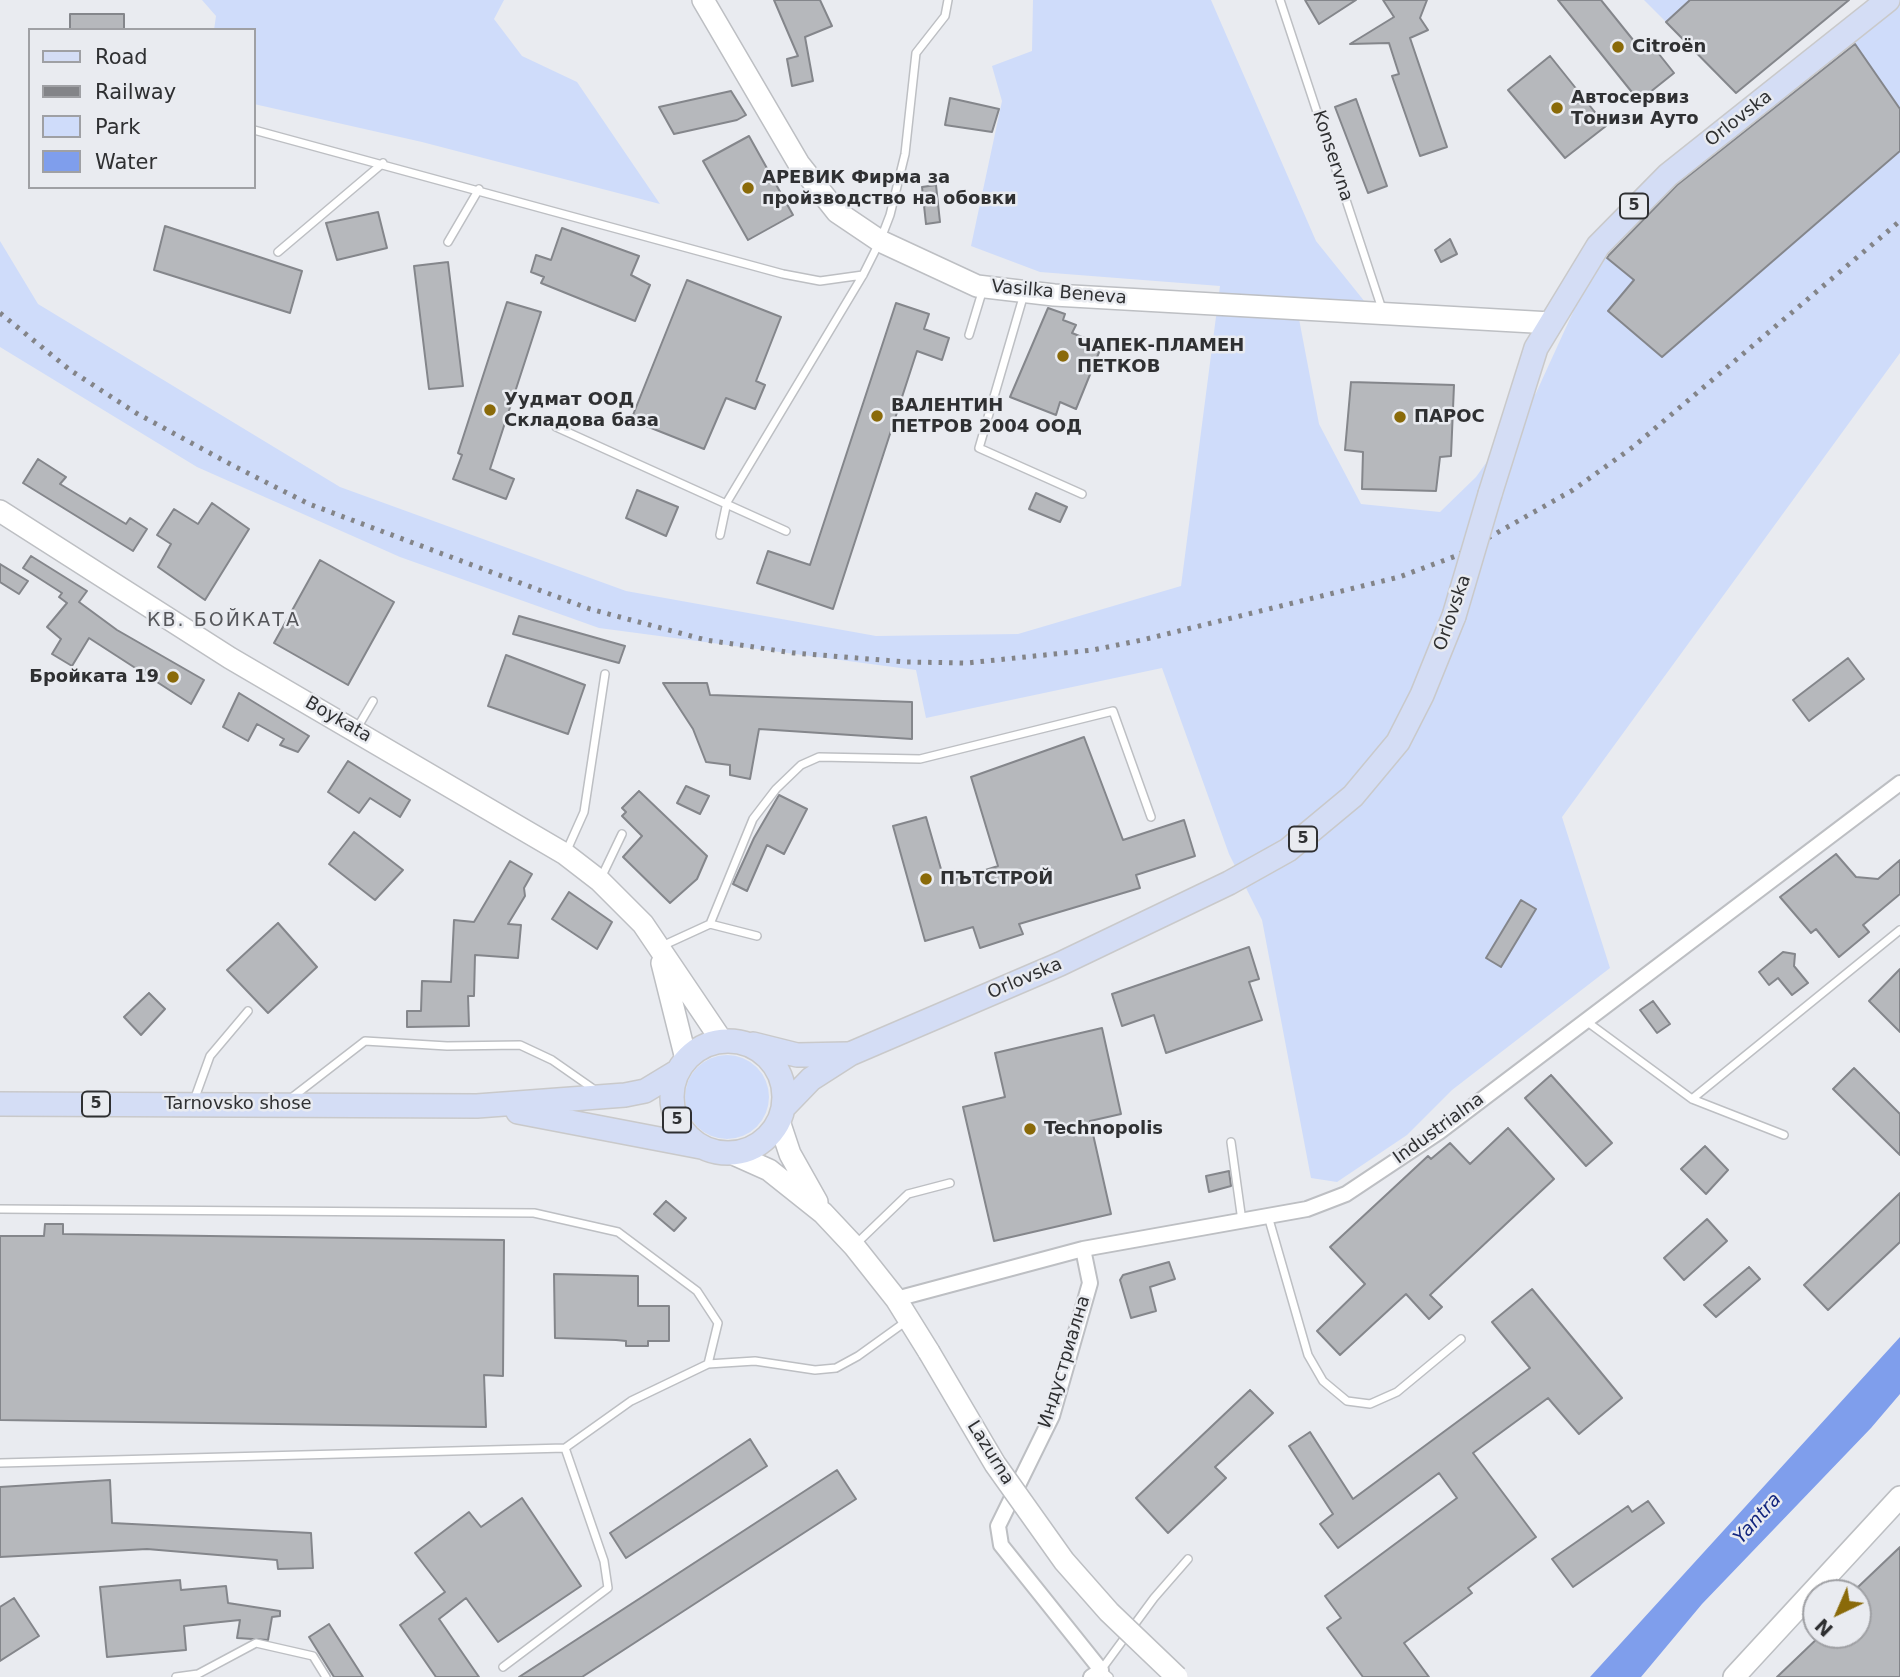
<!DOCTYPE html>
<html>
<head>
<meta charset="utf-8">
<style>
  body { margin:0 }
  #map { position:relative; width:1900px; height:1677px; overflow:hidden; background:#e9ebf0; font-family:"DejaVu Sans",sans-serif }
  canvas { display:block }
  .legend { position:absolute; left:28px; top:28px; width:228px; height:161px; box-sizing:border-box; background:#e9ebf0; border:2px solid #9fa0a4; margin:0; padding:9px 12px; list-style:none; font-size:21px; color:#2f3032 }
  .legend li { display:flex; align-items:center; gap:14px; height:35px }
  .legend b { width:35px; border:2px solid #9fa0a4 }
  .north { position:absolute; left:1802px; top:1579px; width:70px; height:70px; box-sizing:border-box; background:#e9ebf0; border:2px solid #9fa0a4; border-radius:50%; rotate:224deg; font-size:19px; font-weight:700; line-height:28px; text-align:center; color:#2f3032 }
  .north::after { content:''; display:block; margin:auto; width:24px; height:32px; background:#8a6a09; clip-path:polygon(50% 0,100% 100%,50% 72%,0 100%) }
</style>
</head>
<body>
<div id="map">
<canvas width="1900" height="1677"></canvas>
<ul class="legend">
<li><b style="height:9px;background:#d4ddf5"></b>Road</li>
<li><b style="height:9px;background:#838488"></b>Railway</li>
<li><b style="height:19px;background:#cfdcfa"></b>Park</li>
<li><b style="height:19px;background:#7f9eec"></b>Water</li>
</ul>
<div class="north">N</div>
</div>
<script>
const c = document.querySelector('canvas').getContext('2d');
c.lineJoin = 'round';
function fill(path, color) { c.fillStyle = color; c.fill(path, 'evenodd'); }
const toPath = rows => new Path2D(rows.map(r => 'M' + r).join(''));
function trace(path, color, width, dash) { c.strokeStyle = color; c.lineWidth = width; c.lineCap = dash ? 'butt' : 'round'; c.setLineDash(dash || []); c.stroke(path); }
function write(font, color, halo, rows, align = 'center') {
  c.font = font + ' "DejaVu Sans",sans-serif'; c.lineWidth = 5; c.setLineDash([]); c.textBaseline = 'middle'; c.strokeStyle = halo; c.fillStyle = color; for (const [text, x, y, turn = 0] of rows) {
    c.save(); c.translate(x, y); c.rotate((+turn || 0) * Math.PI / 180); c.textAlign = isNaN(turn) ? turn : align; if (halo) c.strokeText(text, 0, 0); c.fillText(text, 0, 0); c.restore();
  }
}
const green = toPath([
  [202,0,504,0,494,19,522,56,577,82,660,204,422,142,254,104,254,30,214,30,216,16],
  [1033,0,1211,0,1316,241,1365,302,1299,319,1319,424,1361,504,1440,512,1476,477,1536,393,1600,253,1634,280,1608,311,1662,357,1900,151,1900,353,1562,817,1610,968,1452,1090,1407,1135,1337,1182,1311,1178,1262,920,1229,854,1162,668,926,718,916,670,599,628,400,557,197,467,0,347,0,241,38,304,340,487,626,591,876,636,1018,634,1181,586,1220,286,1040,272,971,246,1002,101,992,66,1032,51],
  [1644,0,1690,0,1666,22],
  [1900,1,1900,109,1852,39],
  '685 1097a42 42 0 1 1 84 0a42 42 0 1 1-84 0Z'
]);
const water = toPath([
  [1900,1337,1900,1394,1871,1428,1702,1604,1641,1677,1590,1677]
]);
const building = toPath([
  [774,0,820,0,832,26,805,37,813,81,792,86,787,59,798,56,774,0],
  [1305,0,1356,0,1319,24,1305,0],
  [1383,0,1427,0,1420,18,1428,30,1410,38,1447,147,1420,156,1392,76,1399,74,1389,43,1350,44,1394,17,1383,0],
  [1558,0,1601,0,1642,51,1651,44,1674,73,1639,101,1558,0],
  [1690,0,1849,0,1736,93,1666,22,1690,0],
  [70,14,124,14,124,30,70,30,70,14],
  [1855,44,1900,109,1900,151,1662,357,1608,311,1634,280,1607,258,1609,255,1677,185,1855,44],
  [1550,56,1606,126,1565,158,1508,90,1550,56],
  [731,91,746,115,737,120,674,134,659,107,731,91],
  [950,98,999,109,992,132,945,125,950,98],
  [1356,99,1387,186,1368,193,1335,107,1356,99],
  [749,136,793,215,748,240,703,161,749,136],
  [936,185,940,222,926,224,922,187,936,185],
  [378,212,387,248,337,260,326,223,378,212],
  [165,226,302,271,290,313,154,270,165,226],
  [562,228,639,256,631,275,650,285,635,321,541,283,544,277,531,272,536,255,551,260,562,228],
  [1450,239,1457,254,1441,262,1435,250,1450,239],
  [448,262,463,386,429,389,414,266,448,262],
  [687,280,781,317,756,381,765,385,755,409,726,398,704,449,631,420,687,280],
  [507,302,541,312,490,469,514,479,506,499,453,479,462,455,458,453,507,302],
  [896,303,929,314,924,329,949,338,942,360,917,351,833,609,757,583,768,551,810,565,896,303],
  [1048,308,1065,314,1063,320,1076,325,1072,333,1102,345,1076,409,1060,402,1056,415,1010,397,1048,308],
  [1351,382,1454,385,1451,456,1440,457,1436,491,1362,489,1363,452,1345,450,1351,382],
  [38,459,66,477,60,484,126,524,130,518,147,529,133,551,23,483,38,459],
  [637,490,678,507,666,536,626,518,637,490],
  [1036,493,1067,507,1060,522,1029,509,1036,493],
  [212,503,249,529,205,600,158,567,171,544,157,535,174,509,198,524,212,503],
  [31,556,87,591,79,602,117,630,204,680,191,704,89,638,72,666,52,654,61,639,47,627,67,603,59,597,62,593,23,568,31,556],
  [320,560,394,602,348,685,274,643,320,560],
  [0,564,28,581,19,594,0,582,0,564],
  [519,616,625,646,619,663,513,634,519,616],
  [506,655,585,685,568,734,488,706,506,655],
  [1848,658,1864,679,1809,721,1793,700,1848,658],
  [663,683,707,683,710,695,912,702,912,739,759,729,750,779,730,775,730,765,706,762,693,729,663,683],
  [239,693,309,736,298,752,280,745,284,739,257,724,248,741,223,727,239,693],
  [1084,737,1123,840,1184,820,1195,856,1136,875,1140,888,1019,924,1023,934,980,948,973,927,925,941,893,826,926,817,945,883,998,866,971,777,1084,737],
  [348,761,410,800,400,817,370,798,359,813,328,792,348,761],
  [686,786,709,796,700,814,677,803,686,786],
  [639,791,707,856,697,879,670,903,623,857,642,836,622,816,626,812,622,808,639,791],
  [779,795,807,809,784,854,767,845,747,891,733,884,754,838,779,795],
  [354,832,403,870,375,900,329,864,354,832],
  [1836,854,1856,877,1878,879,1900,860,1900,894,1863,925,1869,932,1839,957,1816,929,1811,933,1780,897,1836,854],
  [510,861,532,874,524,888,525,896,508,924,521,925,518,958,475,955,474,996,468,996,469,1026,407,1027,407,1011,421,1011,422,981,451,982,454,920,474,922,510,861],
  [569,892,612,922,597,949,552,919,569,892],
  [1521,900,1536,909,1501,967,1486,958,1521,900],
  [278,923,317,967,268,1013,227,970,278,923],
  [1249,947,1259,979,1249,982,1262,1020,1166,1053,1154,1015,1122,1026,1112,994,1249,947],
  [1783,952,1795,954,1794,966,1808,983,1792,995,1778,978,1769,985,1759,972,1783,952],
  [1900,969,1900,1032,1869,1001,1900,969],
  [149,993,165,1009,141,1035,124,1017,149,993],
  [1653,1001,1670,1024,1657,1033,1640,1010,1653,1001],
  [1102,1028,1121,1114,1090,1121,1111,1214,994,1241,963,1107,1005,1097,995,1053,1102,1028],
  [1854,1068,1900,1114,1900,1155,1833,1089,1854,1068],
  [1551,1075,1612,1143,1586,1166,1525,1098,1551,1075],
  [1508,1128,1554,1179,1430,1295,1442,1307,1429,1319,1406,1294,1340,1355,1317,1331,1365,1284,1330,1247,1428,1156,1431,1159,1450,1143,1470,1164,1508,1128],
  [1705,1146,1728,1170,1706,1194,1681,1169,1705,1146],
  [1229,1171,1231,1186,1209,1192,1206,1176,1229,1171],
  [1900,1193,1900,1242,1828,1310,1804,1285,1900,1193],
  [666,1201,686,1218,674,1231,654,1214,666,1201],
  [1707,1219,1727,1241,1684,1280,1664,1258,1707,1219],
  [45,1224,63,1224,63,1234,504,1240,503,1376,484,1375,486,1427,0,1420,0,1236,44,1236,45,1224],
  [1169,1262,1175,1279,1150,1287,1156,1311,1131,1318,1120,1280,1123,1275,1169,1262],
  [1749,1267,1760,1279,1716,1317,1704,1305,1749,1267],
  [554,1274,638,1276,638,1306,669,1306,669,1341,648,1341,648,1346,626,1346,626,1341,616,1340,555,1338,554,1274],
  [1532,1289,1622,1398,1579,1434,1548,1398,1473,1453,1536,1537,1468,1588,1472,1593,1404,1643,1429,1677,1363,1677,1327,1628,1341,1618,1325,1596,1457,1498,1439,1473,1338,1548,1320,1524,1333,1514,1289,1446,1310,1432,1353,1499,1530,1368,1492,1322,1532,1289],
  [1250,1390,1273,1413,1215,1467,1226,1478,1168,1533,1136,1498,1250,1390],
  [750,1439,767,1466,626,1558,610,1533,750,1439],
  [837,1470,856,1499,659,1627,582,1677,519,1677,837,1470],
  [110,1480,112,1523,311,1533,313,1568,278,1569,277,1560,147,1549,0,1557,0,1487,110,1480],
  [522,1498,581,1586,498,1642,466,1598,439,1619,479,1677,436,1677,400,1625,445,1592,415,1553,469,1512,481,1527,522,1498],
  [1648,1501,1664,1523,1573,1587,1552,1559,1628,1506,1632,1512,1648,1501],
  [1900,1547,1900,1677,1777,1677,1821,1635,1858,1635,1858,1587,1900,1547],
  [180,1580,181,1590,226,1586,228,1603,280,1611,280,1616,272,1617,268,1640,237,1638,240,1620,211,1623,184,1626,186,1650,107,1657,100,1587,180,1580],
  [14,1598,39,1636,0,1661,0,1607,14,1598],
  [329,1624,363,1677,334,1677,309,1637,329,1624]
]);
const lane = toPath([
  [1280,0,1383,312],
  [254,130,783,274,820,281,863,275],
  [448,242,479,189],
  [278,252,383,163],
  [1024,294,979,448,1082,494],
  [969,335,983,289],
  [556,427,786,531],
  [720,535,727,502,863,275,880,241,890,215,905,154,916,53,945,16,948,0],
  [356,730,373,701],
  [567,850,584,812,605,674],
  [600,880,622,834],
  [710,924,757,936],
  [662,946,710,924,753,819,776,789,801,765,819,757,920,759,1113,711,1151,817],
  [1586,1021,1692,1099,1784,1135],
  [290,1099,365,1041,447,1046,520,1045,552,1060,595,1090],
  [1692,1099,1900,930],
  [193,1103,210,1056,248,1011],
  [1231,1142,1242,1221],
  [0,1209,534,1213,618,1232,697,1291,718,1323,708,1364],
  [1268,1216,1308,1355,1323,1381,1347,1401,1370,1404,1397,1392,1461,1339],
  [855,1245,908,1194,950,1183],
  [0,1463,565,1448,631,1401,708,1364,755,1361,815,1370,836,1368,858,1356,908,1320],
  [503,1667,608,1588,604,1561,565,1448],
  [176,1677,198,1674,256,1643,313,1656,326,1677],
  [1109,1677,1101,1670,1154,1598,1188,1559]
]);
const street = toPath([
  [1083,1249,1090,1283,1052,1416,998,1526,1001,1545,1101,1670,1091,1677],
  [896,1299,1083,1249,1307,1209,1346,1194,1439,1132,1900,783]
]);
const secondary = toPath([
  [703,0,799,164,837,212,880,241,977,286,1054,295,1551,323],
  [0,511,230,658,565,854,600,881,643,924,722,1041],
  [662,963,686,1059],
  [779,1121,790,1154,817,1202],
  [731,1153,769,1170,823,1213,854,1246,896,1299,929,1352],
  [1734,1677,1900,1497]
]);
const primary = toPath([
  [1490,494,1536,348,1598,246,1668,175,1888,0],
  '672 1097a56 56 0 1 1 112 0a56 56 0 1 1-112 0Z',
  [753,1044,797,1055,847,1054],
  [0,1104,477,1106,625,1095,645,1091,678,1071],
  [783,1108,811,1079,850,1054,1060,964,1229,883,1288,850,1353,796,1398,742,1422,695,1454,616],
  [518,1112,701,1147]
]);
const rail = toPath([
  [0,313,70,370,136,413,232,465,309,504,590,609,706,640,794,653,907,662,967,663,1093,650,1142,640,1399,577,1456,556,1573,490,1633,447,1900,221]
]);
const secondaryBridge = toPath([
  [929,1352,995,1464,1064,1561,1109,1612,1177,1677]
]);
const primaryBridge = toPath([
  [1454,616,1490,494]
]);
const markers = [
  [1618,47,7,"#8a6a09"],
  [1557,108,7,"#8a6a09"],
  [748,188,7,"#8a6a09"],
  [1063,356,7,"#8a6a09"],
  [490,410,7,"#8a6a09"],
  [877,416,7,"#8a6a09"],
  [1400,417,7,"#8a6a09"],
  [173,677,7,"#8a6a09"],
  [926,879,7,"#8a6a09"],
  [1030,1129,7,"#8a6a09"]
];
const shields = [
  [1634,206,28],
  [1303,839,28],
  [96,1104,28],
  [677,1120,28]
];
const shieldNames = [
  ["5",1634,206],
  ["5",1303,839],
  ["5",96,1104],
  ["5",677,1120]
];
const poiNames = [
  ["Citroën",1632,47],
  ["Автосервиз",1571,98],
  ["Тонизи Ауто",1571,119],
  ["АРЕВИК Фирма за",762,178],
  ["пройзводство на обовки",762,199],
  ["ЧАПЕК-ПЛАМЕН",1077,346],
  ["ПЕТКОВ",1077,367],
  ["Уудмат ООД",504,400],
  ["Складова база",504,421],
  ["ВАЛЕНТИН",891,406],
  ["ПЕТРОВ 2004 ООД",891,427],
  ["ПАРОС",1414,417],
  ["Бройката 19",159,677,"right"],
  ["ПЪТСТРОЙ",940,879],
  ["Technopolis",1044,1129]
];
const streetNames = [
  ["Orlovska",1739,119,-38],
  ["Konservna",1332,156,72],
  ["Vasilka Beneva",1059,293,5],
  ["Orlovska",1453,613,-71],
  ["Boykata",338,720,30],
  ["Orlovska",1025,979,-23],
  ["Tarnovsko shose",238,1104],
  ["Industrialna",1439,1129,-36],
  ["Индустриална",1065,1362,-73],
  ["Lazurna",990,1453,58]
];
const neighbourhoodNames = [
  ["КВ. БОЙКАТА",224,621]
];
const waterNames = [
  ["Yantra",1758,1519,-48]
];
fill(green, '#cfdcfa');
fill(water, '#7f9eec');
fill(building, '#b6b8bc');
trace(building, '#84868b', 2);
trace(lane, '#bdbfc3', 10);
trace(street, '#bdbfc3', 18);
trace(secondary, '#bdbfc3', 24);
trace(primary, '#c9c9ca', 26);
trace(lane, '#fff', 7);
trace(street, '#fff', 14);
trace(secondary, '#fff', 21);
trace(primary, '#d4ddf5', 23);
trace(rail, '#838488', 5, [3.5, 7]);
trace(secondaryBridge, '#bdbfc3', 24, []);
trace(primaryBridge, '#c9c9ca', 26, []);
trace(secondaryBridge, '#fff', 21);
trace(primaryBridge, '#d4ddf5', 23);
for (const [x, y, r, color] of markers) { const dot = new Path2D(); dot.arc(x, y, r, 0, 2 * Math.PI); c.fillStyle = color; c.fill(dot); trace(dot, '#e9ebf0', 2.5); }
for (const [x, y, w] of shields) { const box = new Path2D(); box.roundRect(x - w / 2, y - 12.5, w, 25, 5); c.fillStyle = '#e9ebf0'; c.fill(box); trace(box, '#2f3032', 2); }
write('bold 16px', '#2f3032', null, shieldNames);
write('bold 18px', '#2f3032', '#e9ebf0', poiNames, 'left');
write('18px', '#2f3032', '#e9ebf0', streetNames);
c.letterSpacing = '2px';
write('19px', '#56575b', '#e9ebf0', neighbourhoodNames);
c.letterSpacing = '0px';
write('italic 19px', '#13267e', '#e9ebf0', waterNames);
</script>
</body>
</html>
